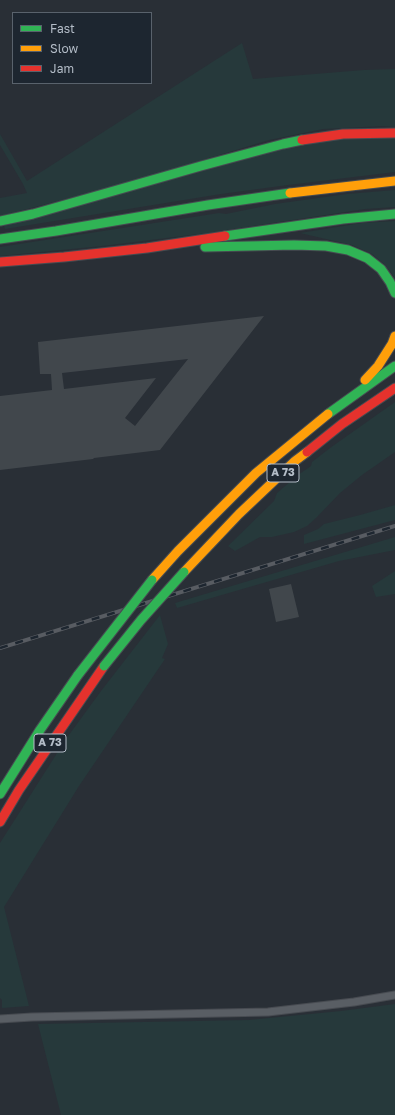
<!DOCTYPE html>
<html>
<head>
<meta charset="utf-8">
<style>
  body { margin:0 }
  #map { position:relative; width:395px; height:1115px; overflow:hidden; background:#292f36; font-family:"Golos Text",sans-serif }
  canvas { display:block }
  .legend { position:absolute; left:12px; top:12px; width:140px; height:72px; box-sizing:border-box; background:#1d2630; border:1px solid #59626c; margin:0; padding:5px 7px; list-style:none; font-size:12px; color:#b3bcc7 }
  .legend li { display:flex; align-items:center; gap:8px; height:20px }
  .legend b { width:20px; border:1px solid #59626c }
</style>
</head>
<body>
<div id="map">
<canvas width="395" height="1115"></canvas>
<ul class="legend">
<li><b style="height:5px;background:#30b455"></b>Fast</li>
<li><b style="height:5px;background:#ff9f0a"></b>Slow</li>
<li><b style="height:5px;background:#e5322d"></b>Jam</li>
</ul>
</div>
<script>
const c = document.querySelector('canvas').getContext('2d');
c.lineJoin = 'round';
function fill(path, color) { c.fillStyle = color; c.fill(path, 'evenodd'); }
const toPath = rows => new Path2D(rows.map(r => 'M' + r).join(''));
function trace(path, color, width, dash) { c.strokeStyle = color; c.lineWidth = width; c.lineCap = dash ? 'butt' : 'round'; c.setLineDash(dash || []); c.stroke(path); }
function write(font, color, halo, rows, align = 'center') {
  c.font = font + ' "Golos Text",sans-serif'; c.lineWidth = 3.5; c.setLineDash([]); c.textBaseline = 'middle'; c.strokeStyle = halo; c.fillStyle = color; for (const [text, x, y, turn = 0] of rows) {
    c.save(); c.translate(x, y); c.rotate((+turn || 0) * Math.PI / 180); c.textAlign = isNaN(turn) ? turn : align; if (halo) c.strokeText(text, 0, 0); c.fillText(text, 0, 0); c.restore();
  }
}
const green = toPath([
  [242,43,253,79,364,70,395,69,395,127,383,126,323,129,269,140,117,186,0,216,0,198,27,193,23,184,0,145,0,134,27,181],
  [395,137,395,172,288,185,221,194,5,229,4,226,297,145,339,139],
  [395,190,395,207,365,209,207,233,102,246,0,256,0,247,219,213,226,214,275,204,347,194],
  [395,221,395,278,385,265,372,254,352,245,300,233,362,223],
  [395,402,395,452,362,475,340,493,316,518,307,526,294,532,272,537,260,537,235,551,228,546,274,501,277,493,298,475,311,466,312,462,330,448],
  [395,505,395,520,304,544,304,535,318,529,324,524,360,515],
  [395,537,395,550,339,561,177,608,175,603],
  [395,571,395,594,376,597,372,586],
  [160,615,168,644,162,658,165,659,79,786,4,907,29,1006,2,1008,2,1000,0,998,0,843,66,739,101,691],
  [395,1004,395,1115,61,1115,38,1024,249,1020,341,1011]
]);
const building = toPath([
  [264,316,160,450,94,458,93,459,0,470,0,396,52,390,51,374,40,374,38,342],
  [188,359,135,426,125,418,156,378,64,389,62,373],
  [291,584,299,617,276,622,269,589]
]);
const street = toPath([
  [0,1019,32,1017,268,1012,354,1002,395,995]
]);
const fast = toPath([
  [0,221,33,214,201,166,283,144,302,140],
  [225,236,343,219,395,214],
  [0,239,56,231,208,205,290,193],
  [205,247,294,245,326,246,348,250,367,258,381,269,390,282,395,293],
  [328,414,395,366],
  [0,794,40,730,78,675]
]);
const slow = toPath([
  [290,193,395,181],
  [365,380,378,366,392,344,395,336],
  [184,572,239,514,295,461,307,452],
  [152,580,178,551,256,473,328,414]
]);
const jam = toPath([
  [302,140,343,134,395,133],
  [0,262,64,257,147,248,225,236],
  [307,452,342,424,395,388],
  [0,822,19,790,104,666]
]);
const rail = toPath([
  [0,648,395,526]
]);
const fastBridge = toPath([
  [104,666,141,620,184,572],
  [78,675,152,580]
]);
const shields = [
  [283,473,32],
  [50,743,32]
];
const shieldNames = [
  ["A 73",283,473],
  ["A 73",50,743]
];
fill(green, '#26393b');
fill(building, '#41474c');
trace(street, '#474b51', 9);
trace(fast, '#464b51', 11);
trace(slow, '#464b51', 11);
trace(jam, '#464b51', 11);
trace(street, '#595e64', 7);
trace(fast, '#30b455', 9);
trace(slow, '#ff9f0a', 9);
trace(jam, '#e5322d', 9);
trace(rail, '#585c62', 4);
trace(rail, '#1d2630', 2.5, [8]);
trace(fastBridge, '#464b51', 11, []);
trace(fastBridge, '#30b455', 9);
for (const [x, y, w] of shields) { const box = new Path2D(); box.roundRect(x - w / 2, y - 9, w, 18, 3); c.fillStyle = '#1d2630'; c.fill(box); trace(box, '#b3bcc7', 1); }
write('bold 11px', '#b3bcc7', null, shieldNames);
</script>
</body>
</html>
